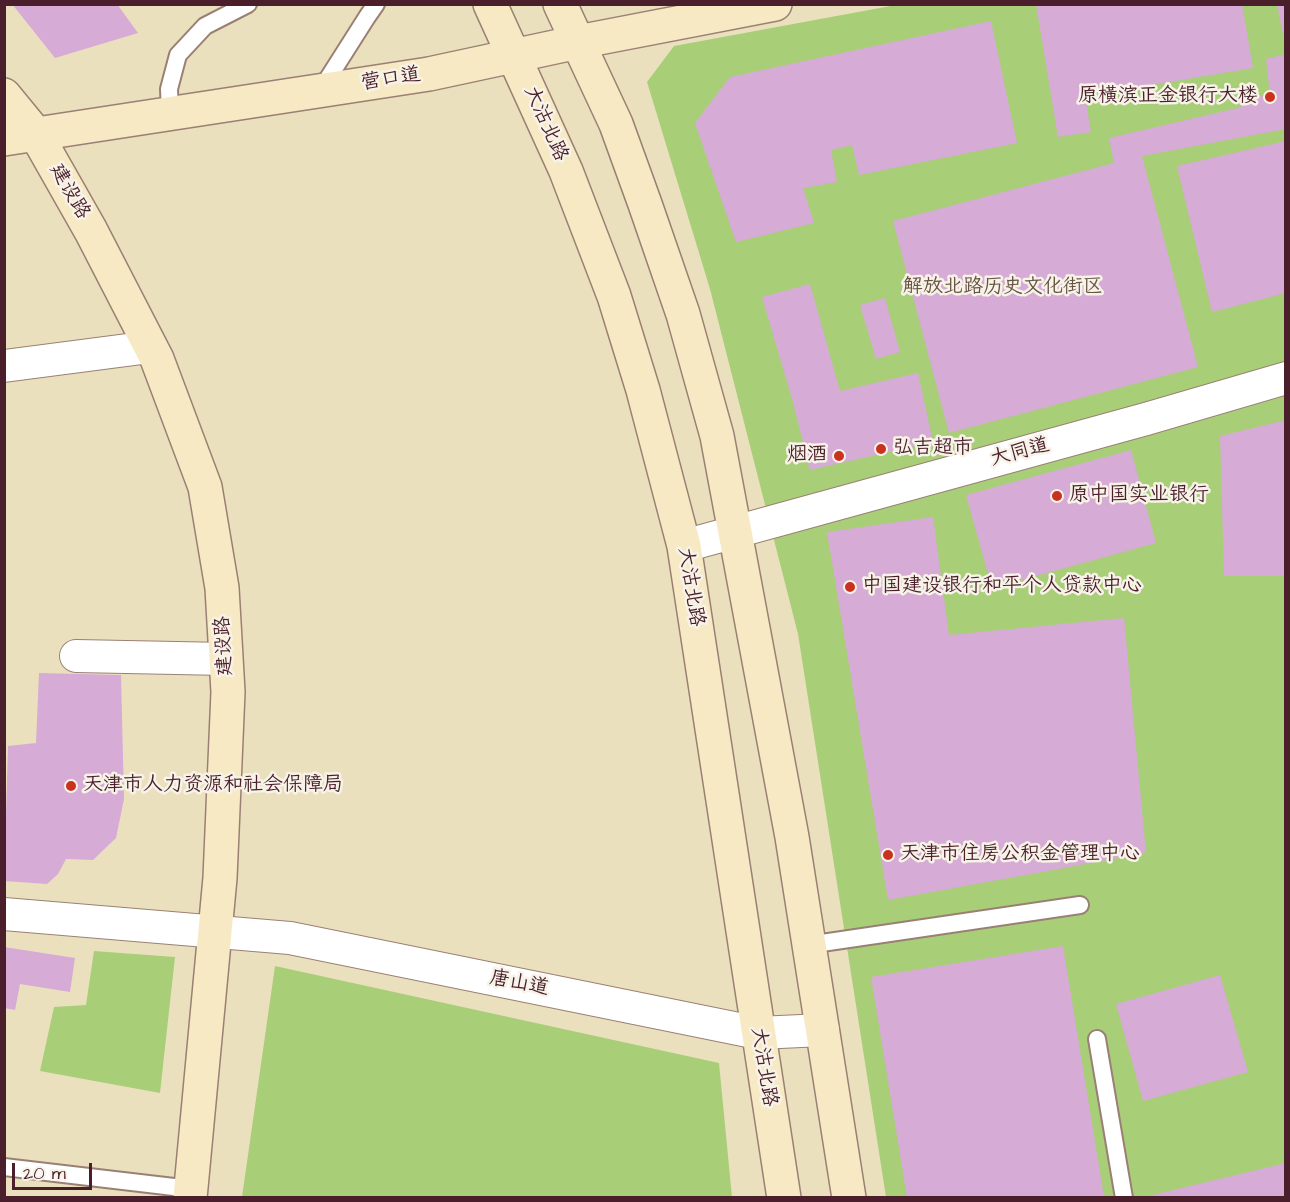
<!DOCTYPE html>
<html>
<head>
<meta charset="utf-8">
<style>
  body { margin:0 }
  #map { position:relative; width:1290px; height:1202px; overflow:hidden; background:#ebe0be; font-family:"Architects Daughter",sans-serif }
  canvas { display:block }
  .frame { position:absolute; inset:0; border:6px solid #4a1f2b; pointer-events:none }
  .scale { position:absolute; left:12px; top:1163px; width:80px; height:27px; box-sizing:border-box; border:3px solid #4a1f2b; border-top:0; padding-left:8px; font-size:18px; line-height:21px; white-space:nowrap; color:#4a1f2b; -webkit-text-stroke:4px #f7f3e8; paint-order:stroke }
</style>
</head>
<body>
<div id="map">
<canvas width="1290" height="1202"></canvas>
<div class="frame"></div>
<div class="scale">20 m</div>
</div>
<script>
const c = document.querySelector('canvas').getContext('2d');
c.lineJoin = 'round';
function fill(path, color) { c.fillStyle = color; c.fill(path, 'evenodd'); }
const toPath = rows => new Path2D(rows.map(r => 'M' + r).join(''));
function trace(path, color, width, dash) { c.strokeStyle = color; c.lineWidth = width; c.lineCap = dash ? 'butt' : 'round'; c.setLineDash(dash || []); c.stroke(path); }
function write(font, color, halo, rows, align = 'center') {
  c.font = font + ' "Architects Daughter","LXGW WenKai TC",sans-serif'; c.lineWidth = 5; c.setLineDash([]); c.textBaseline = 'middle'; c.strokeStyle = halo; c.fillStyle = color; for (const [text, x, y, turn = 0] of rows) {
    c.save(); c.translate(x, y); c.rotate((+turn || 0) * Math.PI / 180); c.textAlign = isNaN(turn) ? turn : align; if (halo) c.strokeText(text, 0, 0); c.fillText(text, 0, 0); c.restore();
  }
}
const green = toPath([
  [896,5,1285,5,1285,1197,886,1197,798,634,710,289,647,82,674,46],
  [94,951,175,957,160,1093,40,1071,54,1007,86,1005],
  [275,966,719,1063,732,1197,242,1197]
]);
const building = toPath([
  [12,4,117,4,138,33,55,58],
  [1036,4,1242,4,1253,68,1085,96,1091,132,1058,137],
  [1277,4,1286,4,1286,40,1284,40],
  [991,21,1017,143,859,175,852,145,831,150,837,182,803,188,814,223,736,242,695,123,730,77],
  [1286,54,1286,129,1142,156,1198,367,949,433,893,221,1114,163,1109,138,1242,107,1238,100,1270,95,1266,59],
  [1286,141,1286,293,1212,312,1177,166],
  [810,284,840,391,918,373,933,442,810,470,793,402,762,297],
  [885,298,900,352,876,359,860,305],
  [1286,420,1286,576,1224,576,1220,436],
  [1131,450,1156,543,992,588,966,495],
  [933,517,949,635,1124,618,1146,853,888,900,827,532],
  [39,673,121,675,124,799,116,838,93,860,66,859,58,874,47,884,4,881,8,746,36,743],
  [1063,946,1104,1197,907,1197,871,977],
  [4,947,75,958,70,992,20,984,15,1010,4,1008],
  [1220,975,1248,1072,1143,1101,1116,1004],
  [1286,1163,1286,1197,1144,1197]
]);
const lane = toPath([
  [320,91,367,17,376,4],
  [170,113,169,89,178,55,205,26,248,4],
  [808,945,1080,905],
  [1097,1039,1124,1198],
  [4,1167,191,1189]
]);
const street = toPath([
  [4,366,150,347],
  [684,546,1146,419,1286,378],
  [76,656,226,659],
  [4,914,290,938,758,1033,823,1030]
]);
const secondary = toPath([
  [490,4,566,171,614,296,643,390,684,546,784,1198],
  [560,4,616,124,645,204,683,314,717,436,792,837,849,1198],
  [4,95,36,134,91,231,157,359,205,487,222,588,228,692,220,878,190,1198],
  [4,139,429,74,578,42,775,4]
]);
const markers = [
  [1270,97,6,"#c8321e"],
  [881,449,6,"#c8321e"],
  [839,456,6,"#c8321e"],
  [1057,496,6,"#c8321e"],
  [850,587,6,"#c8321e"],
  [71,786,6,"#c8321e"],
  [888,855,6,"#c8321e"]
];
const streetNames = [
  ["营口道",391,80,-9],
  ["大沽北路",545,124,66],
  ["建设路",69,192,60],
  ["大同道",1020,453,-15],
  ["大沽北路",690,587,81],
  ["建设路",225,646,-93],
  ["唐山道",519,984,11],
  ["大沽北路",763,1067,81]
];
const poiNames = [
  ["原横滨正金银行大楼",1258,97,"right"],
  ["弘吉超市",893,449],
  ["烟酒",827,456,"right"],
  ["原中国实业银行",1069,496],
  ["中国建设银行和平个人贷款中心",862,587],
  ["天津市人力资源和社会保障局",83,786],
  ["天津市住房公积金管理中心",900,855]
];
const parkNames = [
  ["解放北路历史文化街区",1003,288]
];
fill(green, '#a9ce78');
fill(building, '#d6abd6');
trace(lane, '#9a8074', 20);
trace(street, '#9a8074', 34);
trace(secondary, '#9a8074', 36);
trace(lane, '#fff', 16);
trace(street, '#fff', 32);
trace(secondary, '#f6e9c3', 33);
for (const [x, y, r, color] of markers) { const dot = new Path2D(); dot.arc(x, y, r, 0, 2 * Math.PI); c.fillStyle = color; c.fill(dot); trace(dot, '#f7f3e8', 2); }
write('20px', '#4a1f2b', '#f7f3e8', streetNames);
write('20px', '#4a1f2b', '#f7f3e8', poiNames, 'left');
write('20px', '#665442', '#f7f3e8', parkNames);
</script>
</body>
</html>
